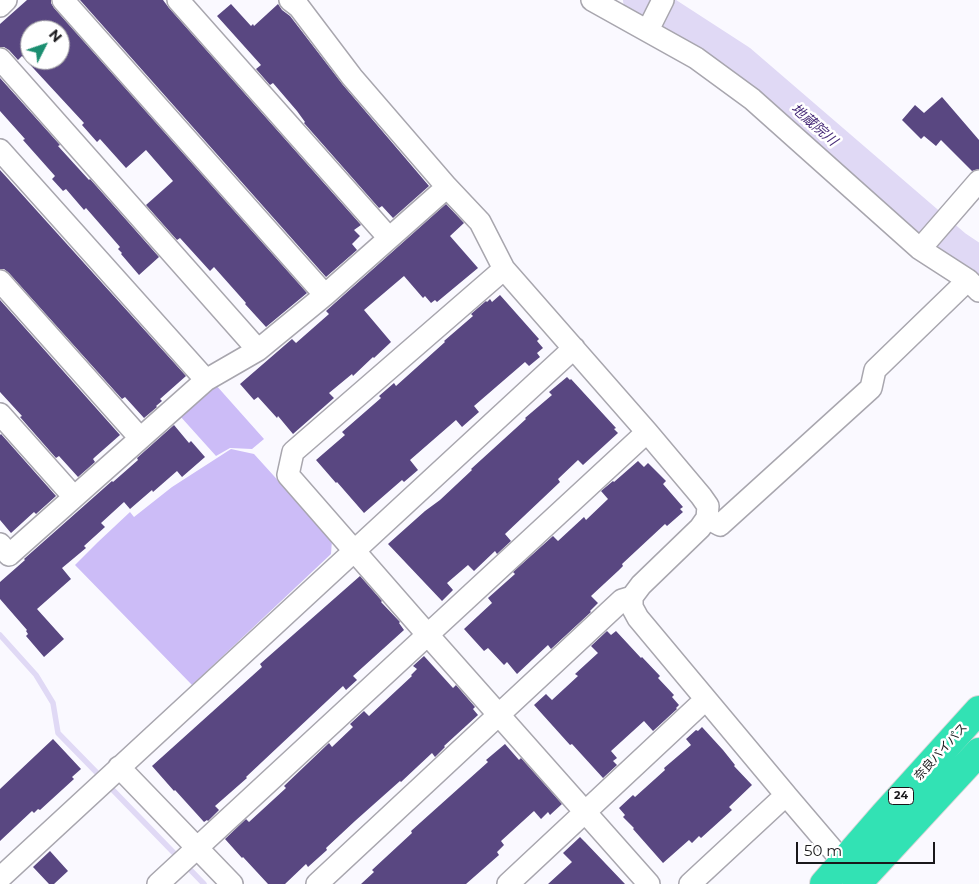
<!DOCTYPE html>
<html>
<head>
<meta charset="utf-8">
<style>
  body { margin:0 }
  #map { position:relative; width:979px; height:884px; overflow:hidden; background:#faf9ff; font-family:Montserrat,sans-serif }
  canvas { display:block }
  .north { position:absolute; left:20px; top:20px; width:50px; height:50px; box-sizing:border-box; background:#fff; border:1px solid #a3a3a4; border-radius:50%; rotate:49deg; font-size:14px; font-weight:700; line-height:20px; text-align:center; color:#19181b }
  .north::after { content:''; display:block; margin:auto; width:18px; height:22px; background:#1b8e70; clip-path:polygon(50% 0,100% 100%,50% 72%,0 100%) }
  .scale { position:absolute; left:796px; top:842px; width:139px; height:22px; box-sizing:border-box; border:2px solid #19181b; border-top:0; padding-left:6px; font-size:15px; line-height:18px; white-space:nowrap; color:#19181b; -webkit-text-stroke:4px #fff; paint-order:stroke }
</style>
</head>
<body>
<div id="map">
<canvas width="979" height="884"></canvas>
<div class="north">N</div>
<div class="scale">50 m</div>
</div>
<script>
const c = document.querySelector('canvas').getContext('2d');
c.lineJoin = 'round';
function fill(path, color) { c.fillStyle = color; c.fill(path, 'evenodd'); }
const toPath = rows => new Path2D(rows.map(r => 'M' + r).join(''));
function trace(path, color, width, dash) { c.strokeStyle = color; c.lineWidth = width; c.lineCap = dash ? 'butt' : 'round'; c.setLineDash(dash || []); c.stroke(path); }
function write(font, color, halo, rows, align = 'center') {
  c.font = font + ' Montserrat,"Noto Sans JP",sans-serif'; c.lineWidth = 5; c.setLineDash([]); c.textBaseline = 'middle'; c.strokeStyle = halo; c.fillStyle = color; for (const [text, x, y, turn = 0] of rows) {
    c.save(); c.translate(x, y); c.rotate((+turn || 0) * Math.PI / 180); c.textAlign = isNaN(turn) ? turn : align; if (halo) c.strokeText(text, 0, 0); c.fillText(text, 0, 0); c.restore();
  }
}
const green = toPath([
  [215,384,264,439,252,449,230,448,216,456,180,416],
  [231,449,254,454,332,540,331,554,192,685,75,565,98,542,130,512,134,517,172,487]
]);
const stream = toPath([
  [0,635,36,675,53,703,58,733,102,778],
  [108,785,204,884]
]);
const river = toPath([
  [640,0,668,15,739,61,955,247,979,263]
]);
const building = toPath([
  [27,0,51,0,51,3,54,8,307,293,266,327,245,304,246,303,214,267,210,271,180,238,177,240,146,205,173,181,146,150,126,168,100,139,97,142,82,125,84,123,22,56,18,60,9,50,4,47,0,47,0,24],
  [30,30,60,30,60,60,30,60],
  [80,0,163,0,169,8,361,225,354,230,360,236,352,244,357,250,326,277],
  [231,4,251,26,253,24,254,26,278,4,282,10,290,16,343,85,429,186,393,218,382,206,379,208,304,123,305,122,297,111,273,83,270,85,256,69,261,65,217,16],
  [0,78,60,145,58,146,89,180,90,179,159,257,139,275,121,254,122,253,118,249,120,247,86,208,84,210,66,189,63,191,52,179,55,176,23,140,25,139,0,111],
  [942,97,979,140,979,169,972,171,941,140,936,146,924,136,921,139,902,120,915,105,924,113],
  [0,170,186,376,160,399,162,401,156,406,157,407,144,418,125,397,122,399,9,273,4,269,0,269],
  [446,204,464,223,450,236,478,268,437,302,435,300,431,303,425,296,423,298,404,276,364,310,391,342,374,358,373,357,353,376,352,374,329,393,334,398,293,434,278,416,277,418,258,397,254,400,240,384,292,339,296,343,329,314,326,311],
  [500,295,539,339,537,341,543,348,537,353,540,357,529,366,525,362,474,406,479,412,462,427,456,420,410,460,418,470,404,482,402,480,364,513,337,482,336,483,316,460,345,435,342,432,381,398,379,396,394,383,396,386,445,342,444,341,473,316,471,314,486,301,487,302,490,299,492,302],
  [0,300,120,435,95,457,93,459,95,462,78,477,59,456,56,458,20,417,22,416,0,392],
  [567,377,570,380,571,379,616,428,614,429,618,433,583,465,578,460,558,479,560,482,505,534,511,541,497,554,495,551,474,571,468,565,447,583,453,590,442,601,388,544,425,511,440,500,472,470,471,469,526,419,525,418,552,395,549,392],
  [174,425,189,443,191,441,205,457,182,477,177,471,153,492,152,490,130,509,124,502,101,523,105,527,84,546,86,548,62,568,71,579,37,609,64,639,44,657,26,636,28,634,26,631,27,630,0,599,0,582,25,560,24,559,112,481,113,482,138,460,137,458],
  [1,434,56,496,36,514,34,512,11,533,0,520,0,435],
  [638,461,644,467,648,463,666,481,663,484,683,507,680,509,683,512,667,526,665,524,622,564,623,566,618,571,591,596,598,603,590,611,591,612,551,649,548,645,517,674,507,662,504,665,488,648,484,651,464,629,492,603,488,598,515,574,513,572,553,536,558,541,584,517,586,520,608,499,601,491,613,481,614,482],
  [360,576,382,601,381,602,400,622,399,623,404,630,353,676,357,680,346,690,343,686,246,777,247,778,215,806,219,810,208,821,207,820,204,822,175,790,174,791,152,766,262,667,260,664],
  [607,631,611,635,616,631,641,658,642,657,660,676,658,678,674,695,672,697,679,705,676,708,677,709,653,731,644,721,611,751,617,758,613,761,617,765,603,778,572,744,570,745,534,705,546,694,552,700,578,676,575,674,598,653,591,646],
  [424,656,453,688,456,685,475,707,473,709,478,715,444,746,445,747,435,757,432,753,401,782,400,781,355,821,326,848,327,850,308,867,306,864,285,884,268,884,243,857,242,858,225,839,246,819,249,822,286,788,284,786,329,743,332,747,353,727,350,724,364,711,369,716,412,676,411,675,417,669,413,666],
  [702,727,723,750,735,765,734,766,752,785,729,807,732,810,701,838,699,836,692,843,689,840,663,863,633,829,634,828,623,817,625,815,619,808,633,795,635,797,665,770,664,768,691,745,686,739,696,730,698,731],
  [53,739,81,769,72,777,74,779,40,810,38,809,34,813,32,811,0,841,0,789],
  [505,744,519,760,521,758,562,804,550,815,548,812,541,819,534,811,501,841,504,845,497,852,499,855,466,884,361,884,374,872,372,870,412,833,411,831,488,762,486,760],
  [580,837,585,842,625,884,548,884,572,862,563,853],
  [50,851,68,871,54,884,49,884,33,867]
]);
const street = toPath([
  [63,0,325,295],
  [178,0,389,238],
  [290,0,299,7,352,77,447,187,480,222,504,269,647,432,701,496,708,506,707,518,700,528,641,585,632,597,632,607,638,618,786,795],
  [592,0,696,58,752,99,920,249,968,280,979,291],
  [0,6,6,0],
  [648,30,663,0],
  [0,59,258,350],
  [0,150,206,380],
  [920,249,979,181],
  [504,269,293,452,288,475,427,634,649,884],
  [0,281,140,438],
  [0,414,74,497],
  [707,518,720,525,871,388,875,370,968,280],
  [0,544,9,555,206,380,258,350,325,295,447,187],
  [119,767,232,884],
  [0,878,574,348],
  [158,884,647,432],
  [317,884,622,600,632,597],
  [508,884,705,700],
  [690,884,786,795,844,863]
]);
const highway = toPath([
  [824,884,884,815,979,710],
  [857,884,979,752]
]);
const shields = [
  [901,796,25]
];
const shieldNames = [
  ["24",901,796]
];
const streetNames = [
  ["奈良バイパス",941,752,-48]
];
const waterNames = [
  ["地蔵院川",814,125,41]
];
fill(green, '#ccbcf7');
trace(stream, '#e0d9f5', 5.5);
trace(river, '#e0d9f5', 34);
fill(building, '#594781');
trace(street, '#a8a6ae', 24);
trace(highway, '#d6d5d6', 30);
trace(street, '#fff', 21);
trace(highway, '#32e2b4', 28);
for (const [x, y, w] of shields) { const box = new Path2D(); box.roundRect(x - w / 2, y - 8.5, w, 17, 4); c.fillStyle = '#fff'; c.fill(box); trace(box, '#19181b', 1); }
write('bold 11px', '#19181b', null, shieldNames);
write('12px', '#19181b', '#fff', streetNames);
write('italic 14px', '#482c79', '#fff', waterNames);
</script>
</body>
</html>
